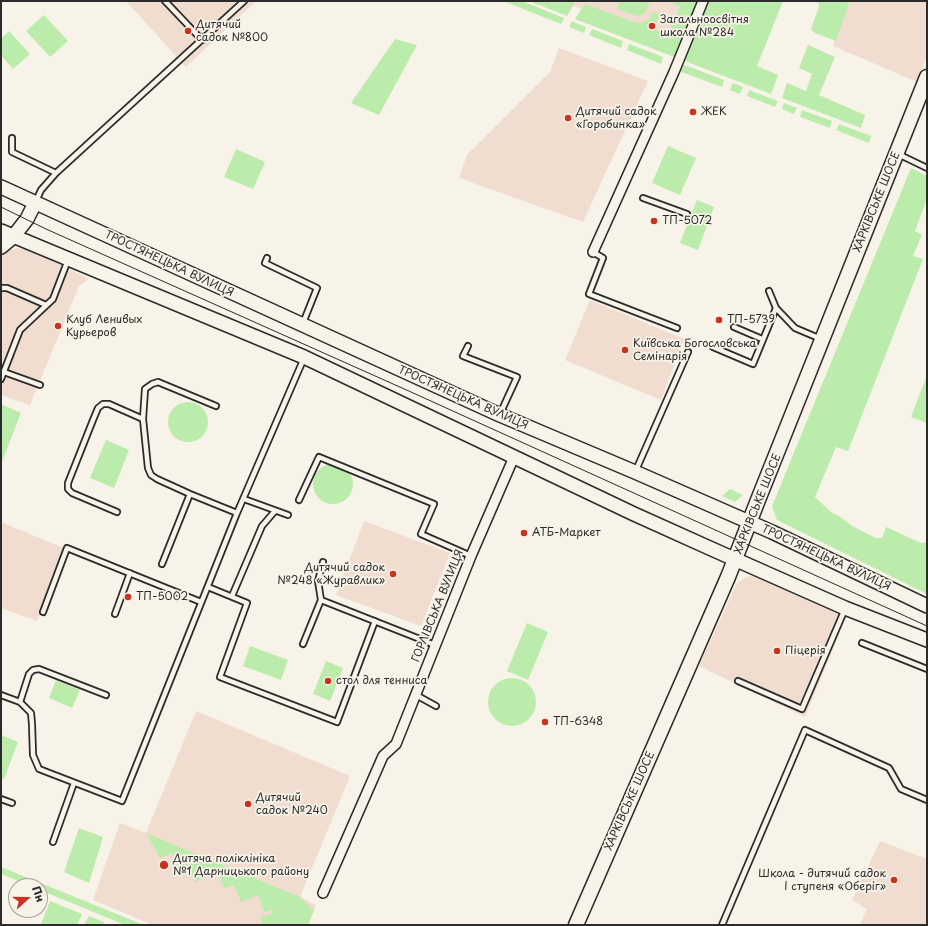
<!DOCTYPE html>
<html>
<head>
<meta charset="utf-8">
<style>
  body { margin:0 }
  #map { position:relative; width:928px; height:926px; overflow:hidden; background:#f7f3e8; font-family:"Playpen Sans",sans-serif }
  canvas { display:block }
  .frame { position:absolute; inset:0; border:2px solid #2b2b2b; pointer-events:none }
  .north { position:absolute; left:8px; top:878px; width:40px; height:40px; box-sizing:border-box; background:#f7f3e8; border:1px solid #a5a39c; border-radius:50%; rotate:69deg; font-size:11px; font-weight:700; line-height:16px; text-align:center; color:#2b2b2b }
  .north::after { content:''; display:block; margin:auto; width:14px; height:18px; background:#c8321e; clip-path:polygon(50% 0,100% 100%,50% 72%,0 100%) }
</style>
</head>
<body>
<div id="map">
<canvas width="928" height="926"></canvas>
<div class="frame"></div>
<div class="north">Пн</div>
</div>
<script>
const c = document.querySelector('canvas').getContext('2d');
c.lineJoin = 'round';
function fill(path, color) { c.fillStyle = color; c.fill(path, 'evenodd'); }
const toPath = rows => new Path2D(rows.map(r => 'M' + r).join(''));
function trace(path, color, width, dash) { c.strokeStyle = color; c.lineWidth = width; c.lineCap = dash ? 'butt' : 'round'; c.setLineDash(dash || []); c.stroke(path); }
function write(font, color, halo, rows, align = 'center') {
  c.font = font + ' "Playpen Sans",sans-serif'; c.lineWidth = 3.5; c.setLineDash([]); c.textBaseline = 'middle'; c.strokeStyle = halo; c.fillStyle = color; for (const [text, x, y, turn = 0] of rows) {
    c.save(); c.translate(x, y); c.rotate((+turn || 0) * Math.PI / 180); c.textAlign = isNaN(turn) ? turn : align; if (halo) c.strokeText(text, 0, 0); c.fillText(text, 0, 0); c.restore();
  }
}
const built = toPath([
  [126,1,256,1,186,67],
  [560,1,688,1,671,42],
  [850,1,927,1,927,56,917,82,833,46],
  [559,48,648,81,583,222,459,178,467,155,550,72],
  [18,248,31,250,89,279,79,286,30,405,1,395,1,256,7,251],
  [590,300,684,339,661,400,565,360],
  [364,521,450,553,421,626,336,595],
  [1,522,66,549,37,621,1,608],
  [754,575,847,615,805,717,699,666,736,585,744,578],
  [196,711,350,776,300,897,316,905,308,925,153,925,93,900,120,823,146,833],
  [880,841,927,859,927,925,864,925,860,924,867,909,852,900]
]);
const green = toPath([
  [503,1,522,1,564,18,561,24],
  [529,1,573,1,574,4,567,16],
  [620,1,650,1,645,13,642,15,637,16,617,9],
  [672,1,783,1,757,66,778,75,771,94,575,19,585,4,637,23,644,22,650,19,653,12,659,15,654,29,668,34,680,7,671,2],
  [818,1,850,1,836,41,815,33,811,29,819,7],
  [44,15,68,41,50,57,26,31],
  [572,21,586,27,584,33,569,27],
  [592,29,623,41,621,48,589,35],
  [9,31,30,54,13,69,1,55,1,39],
  [395,39,417,45,379,115,351,103],
  [629,44,663,57,661,64,627,50],
  [808,45,835,57,819,95,865,115,861,128,782,98,787,83,806,91,812,74,799,68],
  [682,64,724,80,722,87,679,71],
  [733,83,743,87,740,94,730,90],
  [749,90,778,101,775,107,747,96],
  [784,103,797,108,794,114,782,109],
  [802,110,832,121,830,128,800,117],
  [839,124,871,136,869,143,836,130],
  [668,146,696,158,680,195,652,183],
  [236,149,265,162,253,189,224,177],
  [911,168,927,176,927,199,915,231,922,235,913,256,923,259,848,451,836,447,815,497,832,513,839,516,852,526,876,538,882,538,886,527,921,543,927,542,927,594,777,520,772,506],
  [697,200,714,207,698,250,680,243],
  [927,375,927,423,911,417],
  '168 422a20 20 0 1 1 40 0a20 20 0 1 1-40 0Z',
  [1,404,21,413,1,464],
  [106,440,129,450,114,488,90,478],
  '313 484a20 20 0 1 1 40 0a20 20 0 1 1-40 0Z',
  [730,489,743,495,735,502,722,496],
  [527,623,548,632,528,680,507,671],
  [250,646,288,660,281,680,243,666],
  [326,661,343,668,330,701,313,694],
  '488 702a24 24 0 1 1 48 0a24 24 0 1 1-48 0Z',
  [56,680,80,690,72,708,49,698],
  [1,735,18,742,4,779,1,778],
  [79,828,103,837,89,883,64,872],
  [146,833,300,897,314,911,308,925,263,925,260,917,272,914,273,910,264,912,258,895,241,902,234,885,224,888,220,877,212,874,196,882,189,869,179,871,172,853,160,858],
  [1,867,144,925,125,925,40,890,40,886,31,886,1,874],
  [50,901,82,914,77,925,44,925,41,924],
  [89,916,104,922,103,925,84,925]
]);
const lane = toPath([
  [165,1,202,40],
  [12,138,12,152,56,173],
  [898,154,927,168],
  [643,198,687,214],
  [36,201,41,190,56,173,244,1],
  [593,252,603,258,589,294,677,328],
  [267,258,265,263,317,288,303,323],
  [1,288,7,288,46,305],
  [769,291,776,308],
  [734,327,762,339],
  [468,346,463,356,517,377,500,414],
  [713,347,753,364,776,308,795,328,821,339],
  [4,372,40,385],
  [1,379,20,330,53,299,68,260],
  [143,419,145,389,152,384,158,382,216,406],
  [636,470,688,352],
  [244,499,288,515],
  [299,500,319,457,434,504,421,534,471,556],
  [117,512,72,493,68,489,68,483,93,420,98,408,103,404,109,404,143,419,148,468,151,475,157,479,190,494,237,513],
  [162,564,190,494],
  [208,587,247,603,220,677,337,722,375,621],
  [232,596,262,526,275,511],
  [321,600,435,645],
  [43,612,67,548,201,602],
  [115,614,130,573],
  [862,643,927,669],
  [303,644,321,600,318,581,323,562],
  [738,681,802,709,845,609],
  [1,695,20,702,31,713,32,724,33,755,39,769,122,801,237,513,304,358],
  [416,695,436,706],
  [20,702,29,674,33,670,39,669,106,695],
  [1,799,12,803],
  [53,842,74,783],
  [722,925,805,730,889,768,901,789,927,800]
]);
const street = toPath([
  [593,252,674,72,703,1],
  [323,893,383,756,396,744,471,556,514,457]
]);
const secondary = toPath([
  [1,187,500,415,635,472,772,532,927,606],
  [1,231,304,357,634,514,714,550,845,608,927,640],
  [1,247,13,237,27,219,35,203]
]);
const primary = toPath([
  [576,925,728,577,758,500,927,77]
]);
const tram = toPath([
  [1,207,46,229,411,392,927,626]
]);
const markers = [
  [652,26,4,"#c8321e"],
  [188,31,4,"#c8321e"],
  [693,112,4,"#c8321e"],
  [568,118,4,"#c8321e"],
  [654,221,4,"#c8321e"],
  [719,320,4,"#c8321e"],
  [58,326,4,"#c8321e"],
  [625,350,4,"#c8321e"],
  [524,533,4,"#c8321e"],
  [393,574,4,"#c8321e"],
  [128,597,4,"#c8321e"],
  [777,651,4,"#c8321e"],
  [328,681,4,"#c8321e"],
  [545,722,4,"#c8321e"],
  [248,804,4,"#c8321e"],
  [164,865,5,"#c8321e"],
  [894,880,4,"#c8321e"]
];
const poiNames = [
  ["Загальноосвітня",660,20],
  ["школа №284",660,33],
  ["Дитячий",196,25],
  ["садок №800",196,38],
  ["Дитячий садок",576,112],
  ["«Горобинка»",576,125],
  ["ЖЕК",701,112],
  ["ТП-5072",662,221],
  ["Клуб Ленивых",66,320],
  ["Курьеров",66,333],
  ["ТП-5739",727,320],
  ["Київська Богословська",633,344],
  ["Семінарія",633,357],
  ["АТБ-Маркет",532,533],
  ["Дитячий садок",385,568,"right"],
  ["№248 «Журавлик»",385,581,"right"],
  ["ТП-5002",136,597],
  ["Піцерія",785,651],
  ["стол для тенниса",336,681],
  ["ТП-6348",553,722],
  ["Дитячий",256,798],
  ["садок №240",256,811],
  ["Дитяча поліклініка",173,859],
  ["№1 Дарницького району",173,872],
  ["Школа - дитячий садок",886,874,"right"],
  ["І ступеня «Оберіг»",886,887,"right"]
];
const streetNames = [
  ["ХАРКІВСЬКЕ ШОСЕ",877,202,-68],
  ["ТРОСТЯНЕЦЬКА ВУЛИЦЯ",169,264,25],
  ["ТРОСТЯНЕЦЬКА ВУЛИЦЯ",463,398,24],
  ["ХАРКІВСЬКЕ ШОСЕ",758,504,-68],
  ["ТРОСТЯНЕЦЬКА ВУЛИЦЯ",826,558,25],
  ["ГОРЛІВСЬКА ВУЛИЦЯ",438,606,-68],
  ["ХАРКІВСЬКЕ ШОСЕ",630,801,-66]
];
fill(built, '#f0ddd0');
fill(green, '#bcecab');
trace(lane, '#2b2b2b', 8);
trace(street, '#2b2b2b', 12);
trace(secondary, '#2b2b2b', 16);
trace(primary, '#2b2b2b', 17);
trace(lane, '#f7f3e8', 4.5);
trace(street, '#f7f3e8', 9);
trace(secondary, '#f7f3e8', 13);
trace(primary, '#f7f3e8', 14);
trace(tram, '#2b2b2b', 1);
for (const [x, y, r, color] of markers) { const dot = new Path2D(); dot.arc(x, y, r, 0, 2 * Math.PI); c.fillStyle = color; c.fill(dot); trace(dot, '#f7f3e8', 1.5); }
write('11px', '#2b2b2b', '#f7f3e8', poiNames, 'left');
write('11px', '#2b2b2b', '#f7f3e8', streetNames);
</script>
</body>
</html>
